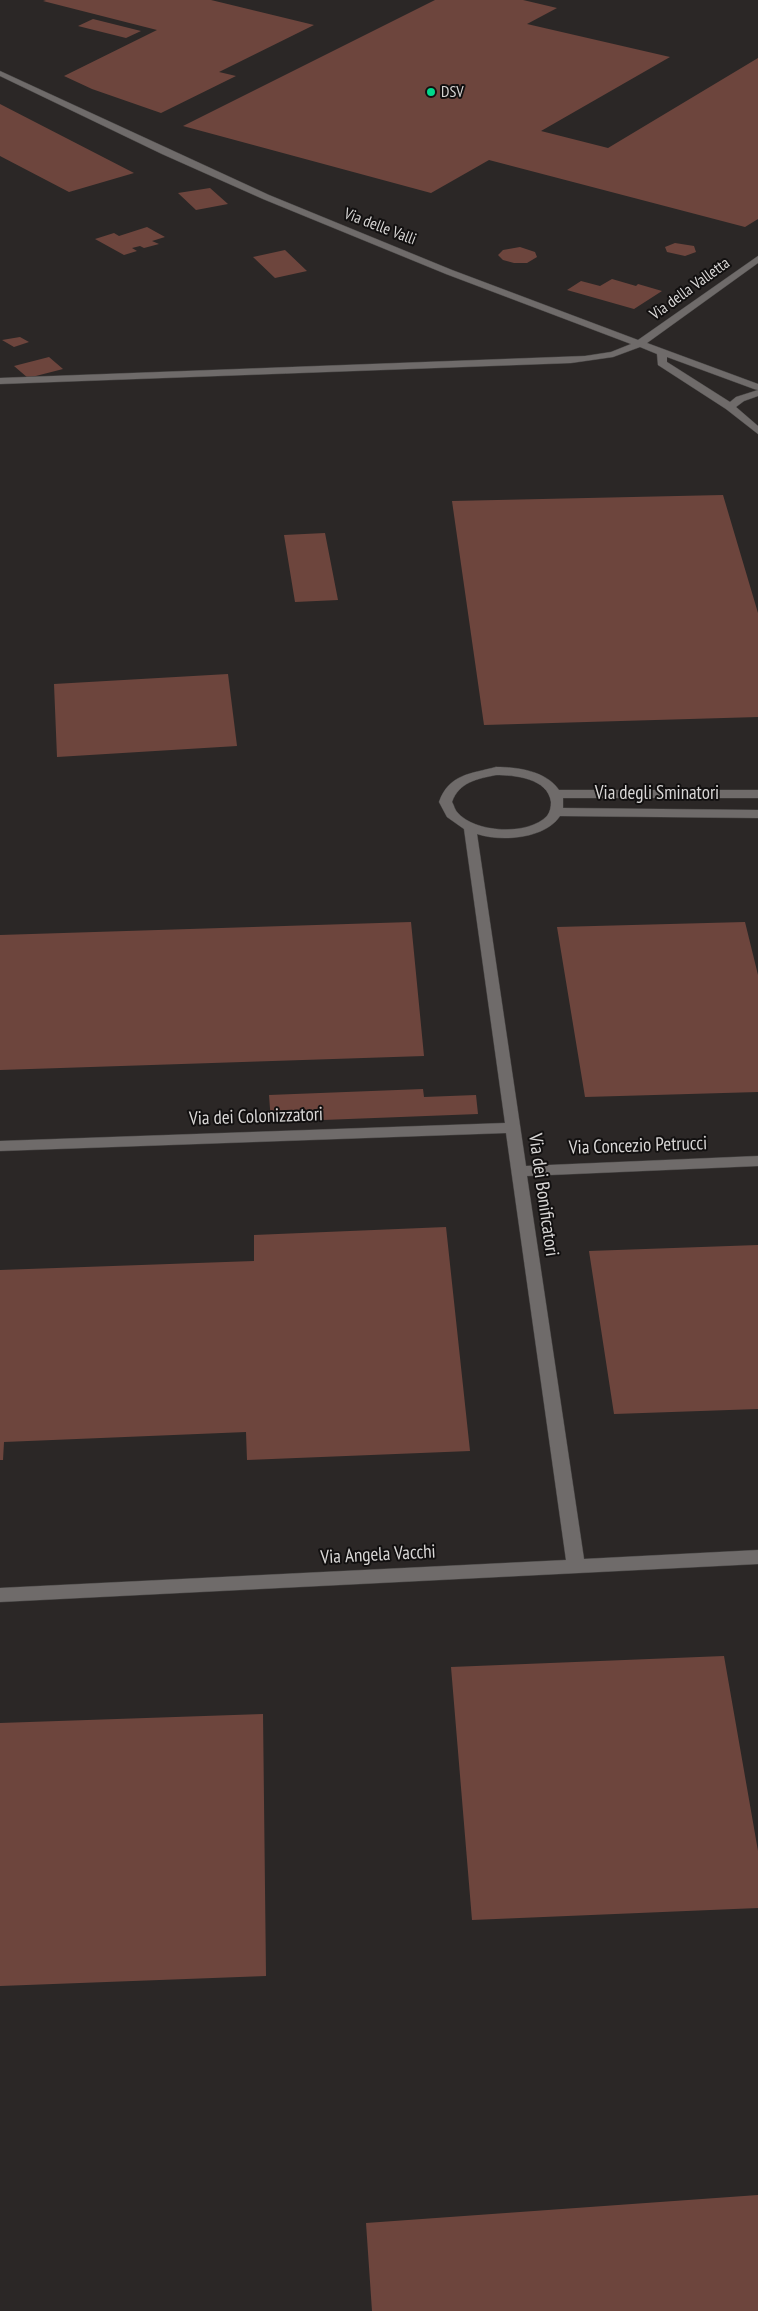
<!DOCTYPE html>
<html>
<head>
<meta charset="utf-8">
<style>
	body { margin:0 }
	canvas { display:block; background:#2b2726 }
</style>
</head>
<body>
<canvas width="758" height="2311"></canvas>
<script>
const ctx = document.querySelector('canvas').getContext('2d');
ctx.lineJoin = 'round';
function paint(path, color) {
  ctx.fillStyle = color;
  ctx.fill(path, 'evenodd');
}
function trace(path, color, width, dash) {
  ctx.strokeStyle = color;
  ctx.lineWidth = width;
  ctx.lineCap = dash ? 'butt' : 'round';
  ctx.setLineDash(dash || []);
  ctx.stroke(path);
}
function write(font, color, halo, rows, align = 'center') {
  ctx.font = font + ' "PT Sans Narrow",sans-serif';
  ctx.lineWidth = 4;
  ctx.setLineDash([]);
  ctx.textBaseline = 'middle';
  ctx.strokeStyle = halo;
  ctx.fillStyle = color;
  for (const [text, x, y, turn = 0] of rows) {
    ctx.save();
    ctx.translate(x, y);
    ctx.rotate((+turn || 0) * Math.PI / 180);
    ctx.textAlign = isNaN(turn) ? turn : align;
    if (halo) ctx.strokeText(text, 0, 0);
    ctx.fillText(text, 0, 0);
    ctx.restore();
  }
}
const building = new Path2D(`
	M 46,0 L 211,0 L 314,25 L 219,72 L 236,76 L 161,113 L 92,89 L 64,76 L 157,30 L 43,1 Z
	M 435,0 L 523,0 L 557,8 L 527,24 L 670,57 L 541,131 L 608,148 L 758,58 L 758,219 L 745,227 L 489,160 L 431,193 L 183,126 Z
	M 93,19 L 141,31 L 126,38 L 78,26 Z
	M 0,104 L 134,173 L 69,192 L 0,156 Z
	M 210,188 L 228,204 L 196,210 L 178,193 Z
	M 147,227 L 165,237 L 152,241 L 159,244 L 144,248 L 140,246 L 132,248 L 137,251 L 124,255 L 95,239 L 114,233 L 119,236 Z
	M 675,243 L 694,246 L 696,252 L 685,256 L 667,252 L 665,247 Z
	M 520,247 L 535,252 L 537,257 L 527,263 L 514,263 L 503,260 L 498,255 L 503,250 Z
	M 285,250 L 307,271 L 275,278 L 253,257 Z
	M 612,279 L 636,286 L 638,284 L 662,291 L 634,309 L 567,290 L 581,281 L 600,286 Z
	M 20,337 L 29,342 L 14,347 L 2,340 Z
	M 49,357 L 63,369 L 28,378 L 14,366 Z
	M 723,495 L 758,613 L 758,717 L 484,725 L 452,501 Z
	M 325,533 L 338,600 L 295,602 L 284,535 Z
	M 228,674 L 237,746 L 57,757 L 54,684 Z
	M 411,922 L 424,1056 L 0,1070 L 0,935 Z
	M 745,922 L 758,975 L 758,1092 L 585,1097 L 557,927 Z
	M 423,1089 L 424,1097 L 476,1095 L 478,1114 L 271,1122 L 269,1095 Z
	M 446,1227 L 470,1451 L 247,1460 L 246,1432 L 4,1442 L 3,1460 L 0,1460 L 0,1270 L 254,1261 L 254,1235 Z
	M 758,1245 L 758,1409 L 614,1414 L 589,1251 Z
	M 724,1656 L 758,1851 L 758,1908 L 472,1920 L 451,1667 Z
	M 263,1714 L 266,1976 L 0,1986 L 0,1723 Z
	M 758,2195 L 758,2311 L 372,2311 L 366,2223 Z`);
const minor = new Path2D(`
	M 0,71 L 269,195 L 452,270 L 638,340 L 758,256 L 758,263 L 647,343 L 758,384 L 758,396 L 744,401 L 736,407 L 758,426 L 758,434 L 726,409 L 658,365 L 657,354 L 640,347 L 613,357 L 571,363 L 0,384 L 0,378 L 585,356 L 611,352 L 631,344 L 446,274 L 263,199 L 162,154 L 0,76 ZM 667,357 L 754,389 L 758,390 L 736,397 L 730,402 L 667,362 Z
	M 496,767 C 518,767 546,771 559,790 L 758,790 L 758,798 L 563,798 L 563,808 L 758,810 L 758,818 L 560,816 C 545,839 501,842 477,834 L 526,1166 L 758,1156 L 758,1166 L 527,1176 L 584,1559 L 758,1550 L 758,1564 L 0,1602 L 0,1588 L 566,1560 L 506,1133 L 0,1151 L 0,1141 L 505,1123 L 464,829 L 447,817 L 439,802 C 449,774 470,774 496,767 ZM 496,775 C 514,775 548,778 551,802 C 551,807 550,812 547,816 C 528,836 474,833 457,812 C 455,810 454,805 452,802 C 459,782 477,779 496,775 Z`);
const markers = [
	[431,92,5,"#00d98c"]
];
const farPoinames = [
	["DSV",441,92]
];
const farStreetnames = [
	["Via delle Valli",380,227,21],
	["Via della Valletta",690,289,-36]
];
const streetNames = [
	["Via degli Sminatori",657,794],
	["Via dei Colonizzatori",256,1117,-2],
	["Via Concezio Petrucci",638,1146,-2],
	["Via dei Bonificatori",543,1195,82],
	["Via Angela Vacchi",378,1555,-3]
];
paint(building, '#6d453d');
trace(minor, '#464443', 1);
paint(minor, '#6f6b6a');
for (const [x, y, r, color] of markers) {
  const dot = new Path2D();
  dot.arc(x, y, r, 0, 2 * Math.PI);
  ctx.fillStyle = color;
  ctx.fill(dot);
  trace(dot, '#121010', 2);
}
write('16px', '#d9d7d6', '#121010', farPoinames, 'left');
write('16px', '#d9d7d6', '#121010', farStreetnames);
write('19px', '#d9d7d6', '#121010', streetNames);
</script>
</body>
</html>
